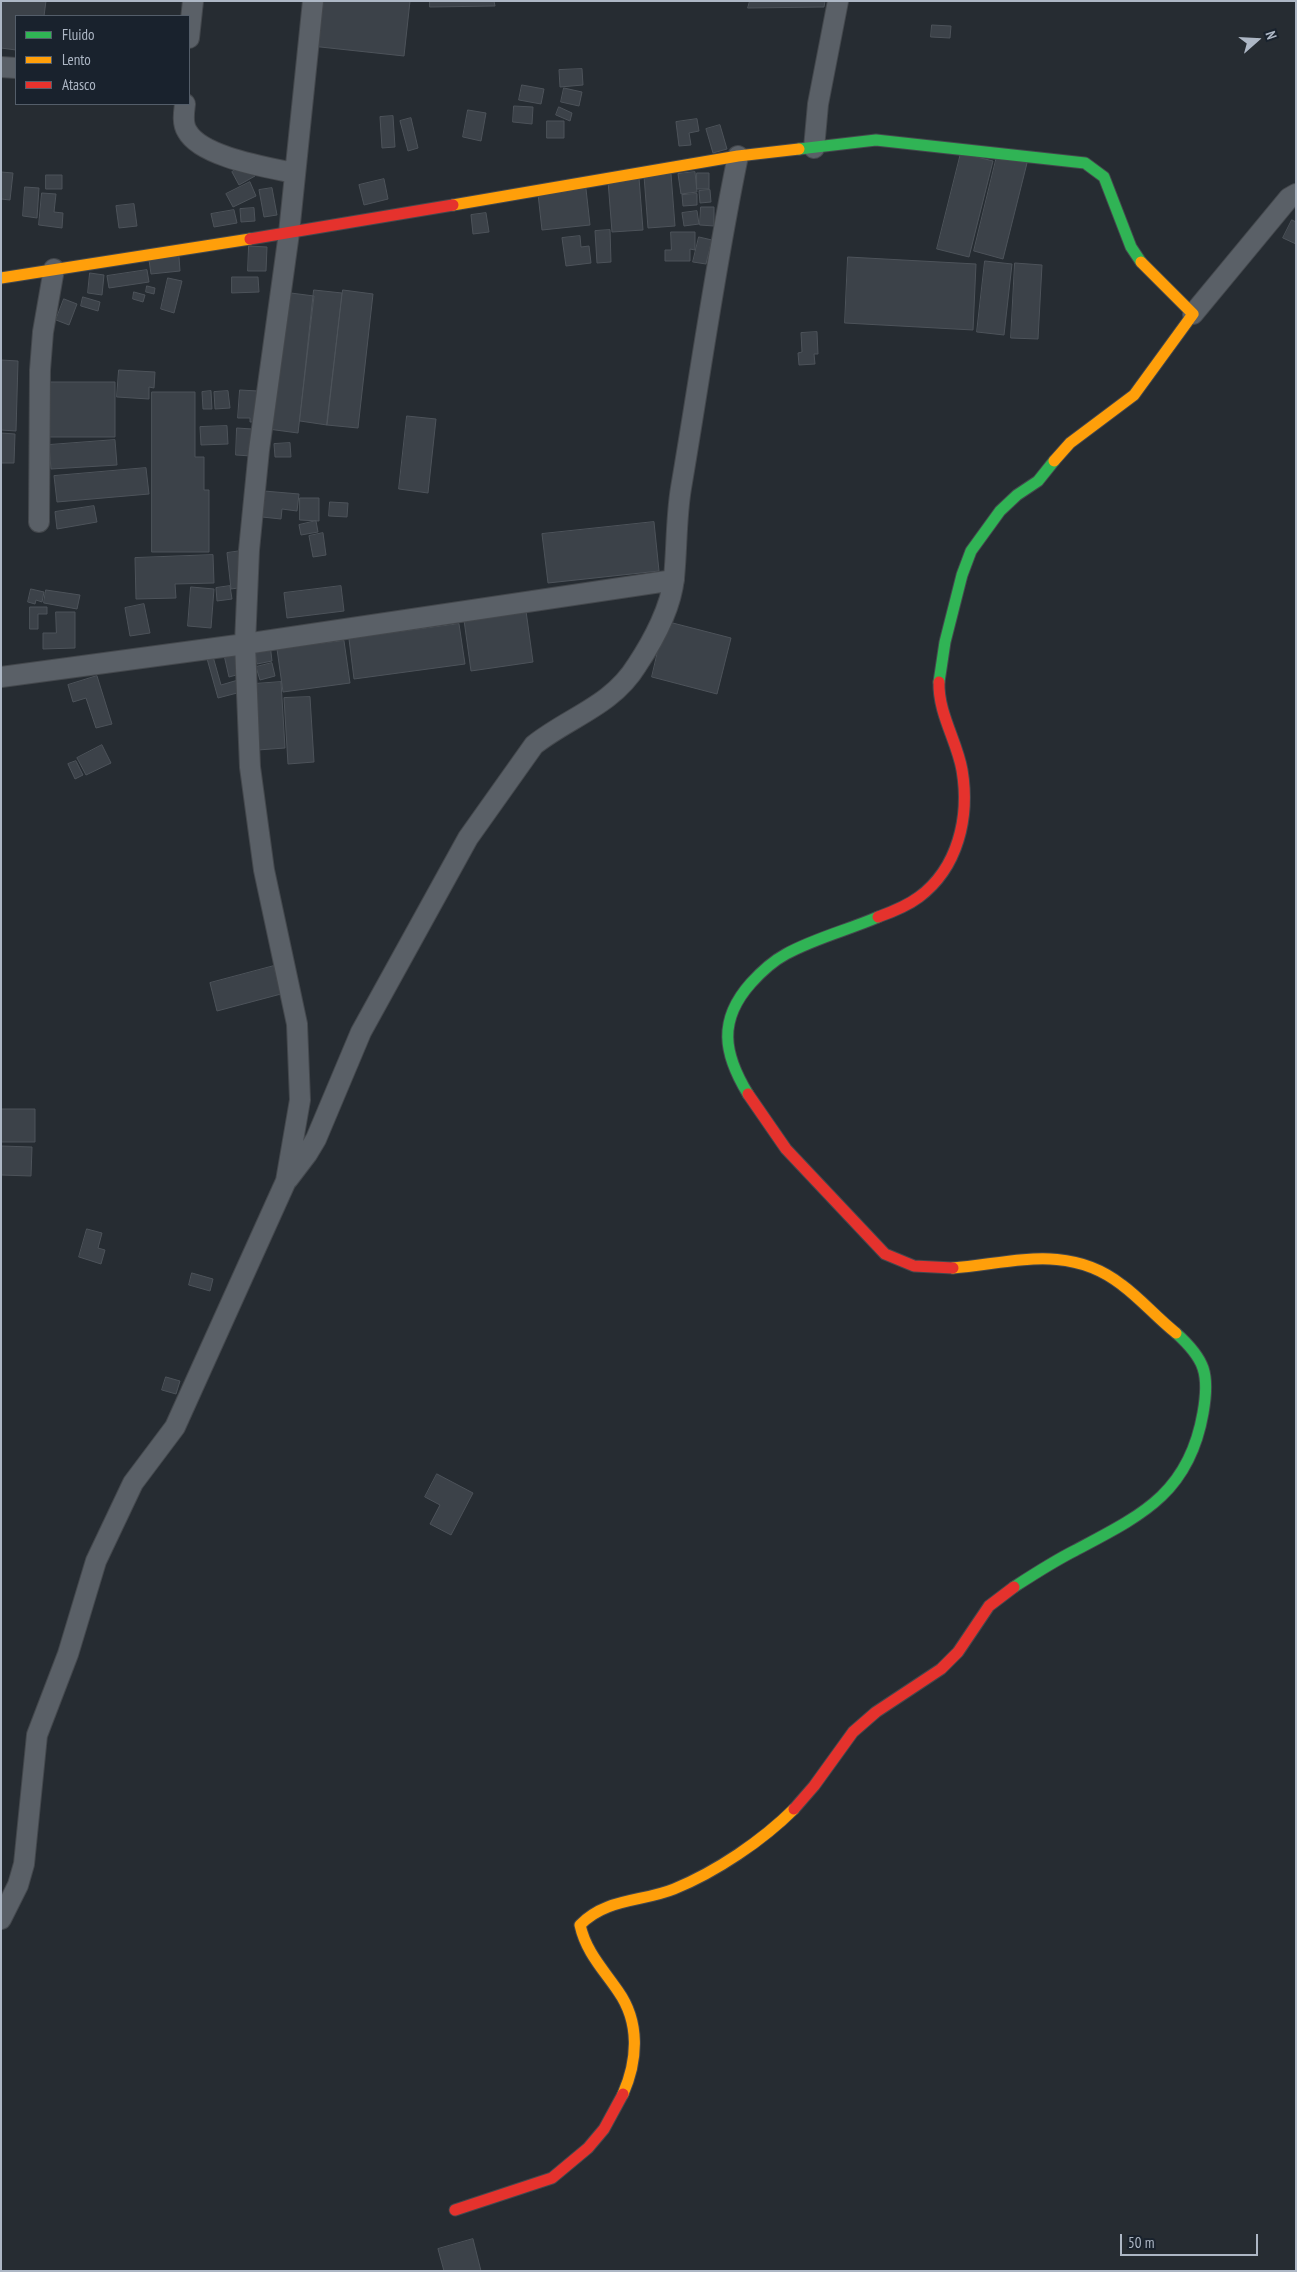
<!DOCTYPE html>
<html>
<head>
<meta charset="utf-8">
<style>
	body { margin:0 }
	#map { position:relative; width:1297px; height:2272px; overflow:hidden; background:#262c32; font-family:"PT Sans Narrow",sans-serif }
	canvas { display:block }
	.frame { position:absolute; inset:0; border:2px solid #adb7c5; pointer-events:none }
	.legend { position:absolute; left:15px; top:15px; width:175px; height:90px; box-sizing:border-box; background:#19222d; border:1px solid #545e6a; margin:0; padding:6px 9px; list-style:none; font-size:15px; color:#adb7c5 }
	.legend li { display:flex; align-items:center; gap:10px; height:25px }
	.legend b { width:25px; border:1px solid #545e6a }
	.north { position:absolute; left:1232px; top:15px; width:50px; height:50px; -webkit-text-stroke:4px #19222d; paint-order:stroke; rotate:71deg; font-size:14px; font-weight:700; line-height:20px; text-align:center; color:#adb7c5 }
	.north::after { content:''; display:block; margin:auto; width:18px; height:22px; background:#adb7c5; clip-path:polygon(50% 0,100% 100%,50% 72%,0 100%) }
	.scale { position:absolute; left:1120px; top:2234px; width:138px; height:22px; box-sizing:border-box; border:2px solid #adb7c5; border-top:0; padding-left:6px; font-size:15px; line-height:18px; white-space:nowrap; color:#adb7c5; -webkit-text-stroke:4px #19222d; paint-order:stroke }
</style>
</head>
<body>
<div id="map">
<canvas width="1297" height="2272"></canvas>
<div class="frame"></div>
<ul class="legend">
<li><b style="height:6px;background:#30b455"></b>Fluido</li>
<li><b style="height:6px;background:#ff9f0a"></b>Lento</li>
<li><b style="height:6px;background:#e5322d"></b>Atasco</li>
</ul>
<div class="north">N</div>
<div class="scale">50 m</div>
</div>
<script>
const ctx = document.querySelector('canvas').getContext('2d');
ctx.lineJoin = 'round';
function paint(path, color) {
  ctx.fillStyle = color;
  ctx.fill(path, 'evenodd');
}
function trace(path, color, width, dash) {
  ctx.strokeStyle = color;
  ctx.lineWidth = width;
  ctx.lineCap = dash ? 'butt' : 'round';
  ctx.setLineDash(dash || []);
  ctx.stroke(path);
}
const building = new Path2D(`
	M 1,1 L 46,1 L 44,16 L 16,16 L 16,50 L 1,48 Z
	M 316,1 L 410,1 L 404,56 L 311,46 Z
	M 430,1 L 494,1 L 495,6 L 430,7 Z
	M 750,1 L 825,1 L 824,7 L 748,8 Z
	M 932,25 L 951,26 L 950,38 L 931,37 Z
	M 582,69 L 583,85 L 560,87 L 559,70 Z
	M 522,85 L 544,89 L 541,104 L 519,100 Z
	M 564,88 L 582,92 L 579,106 L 561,102 Z
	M 514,106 L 533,107 L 532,124 L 513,122 Z
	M 559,107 L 572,113 L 570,121 L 556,115 Z
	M 468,110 L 486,113 L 481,141 L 463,137 Z
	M 393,116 L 395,147 L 382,148 L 380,117 Z
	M 411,118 L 418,148 L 408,151 L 400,121 Z
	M 697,119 L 699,131 L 689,133 L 691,145 L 679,146 L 676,122 Z
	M 547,121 L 564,121 L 564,138 L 547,138 Z
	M 720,125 L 727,149 L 713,153 L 706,129 Z
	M 961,153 L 993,161 L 969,257 L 937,249 Z
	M 997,156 L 1027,163 L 1003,259 L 974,251 Z
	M 247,163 L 255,176 L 239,185 L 232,172 Z
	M 1,172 L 13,173 L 10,200 L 1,199 Z
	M 695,172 L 697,192 L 681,194 L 678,174 Z
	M 697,173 L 709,173 L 709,189 L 697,189 Z
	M 671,174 L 675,226 L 648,228 L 644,176 Z
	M 46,175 L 62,175 L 62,189 L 46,189 Z
	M 639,178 L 643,230 L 612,232 L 608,181 Z
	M 384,179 L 388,199 L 364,205 L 359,185 Z
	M 250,182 L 256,196 L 233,207 L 226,194 Z
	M 25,187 L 39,188 L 37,218 L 23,216 Z
	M 272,188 L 277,215 L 264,217 L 259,190 Z
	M 586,189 L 590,225 L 542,230 L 538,194 Z
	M 710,190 L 711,202 L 700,203 L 699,191 Z
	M 42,193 L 56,194 L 54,212 L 63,213 L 62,228 L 39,225 Z
	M 697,194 L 697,205 L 683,206 L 682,195 Z
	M 134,204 L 137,226 L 119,228 L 116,206 Z
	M 701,207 L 714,207 L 714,226 L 700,225 Z
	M 254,208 L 255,221 L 241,222 L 240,209 Z
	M 234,210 L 237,223 L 214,227 L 211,214 Z
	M 697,211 L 699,224 L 684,226 L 682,213 Z
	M 486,213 L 489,232 L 473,234 L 471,215 Z
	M 1292,220 L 1296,222 L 1296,244 L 1283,238 Z
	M 610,230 L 611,262 L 597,263 L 595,231 Z
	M 671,232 L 695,232 L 695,250 L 690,249 L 690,261 L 665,261 L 665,250 L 671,250 Z
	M 580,236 L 581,247 L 589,246 L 591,263 L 566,266 L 562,238 Z
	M 699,237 L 712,240 L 706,264 L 693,262 Z
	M 249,246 L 267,247 L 266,271 L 248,271 Z
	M 179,257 L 180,271 L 151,274 L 149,260 Z
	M 848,257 L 976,264 L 973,330 L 845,323 Z
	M 985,261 L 1012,264 L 1004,335 L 977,332 Z
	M 1015,263 L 1042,265 L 1038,339 L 1011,338 Z
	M 147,270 L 149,282 L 109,288 L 107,276 Z
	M 90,273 L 104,275 L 102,295 L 88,293 Z
	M 232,277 L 258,277 L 259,292 L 232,293 Z
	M 168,278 L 182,281 L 174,313 L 161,309 Z
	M 147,286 L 155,288 L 154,294 L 146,292 Z
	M 314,290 L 342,293 L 327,425 L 300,421 Z
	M 343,290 L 373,294 L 358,428 L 327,425 Z
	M 134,292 L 145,295 L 143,302 L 133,299 Z
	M 283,292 L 314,296 L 298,433 L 268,429 Z
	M 83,297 L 100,302 L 98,311 L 81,306 Z
	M 64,299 L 77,304 L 69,325 L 56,320 Z
	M 817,332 L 818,354 L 814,354 L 815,364 L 799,365 L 798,353 L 802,352 L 801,333 Z
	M 1,360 L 18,361 L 16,431 L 1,430 Z
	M 119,370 L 155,372 L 154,388 L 149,387 L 149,399 L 117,397 Z
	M 49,382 L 115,382 L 115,437 L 49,437 Z
	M 240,390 L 258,391 L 257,422 L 250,422 L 250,418 L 238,418 Z
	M 211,391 L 212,409 L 203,409 L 202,392 Z
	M 228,391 L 230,408 L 215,409 L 214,392 Z
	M 152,392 L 195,392 L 195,457 L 204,457 L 204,490 L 209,490 L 209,552 L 152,552 Z
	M 407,416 L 436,419 L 428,493 L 399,489 Z
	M 227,426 L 228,444 L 201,445 L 200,427 Z
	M 237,428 L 252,429 L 251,456 L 236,455 Z
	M 1,433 L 15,434 L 14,463 L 1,463 Z
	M 115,440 L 117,465 L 51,469 L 49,445 Z
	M 290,443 L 291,457 L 275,457 L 274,444 Z
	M 146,468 L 149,494 L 57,502 L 54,476 Z
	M 264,491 L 299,494 L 297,511 L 282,509 L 281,519 L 262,517 Z
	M 300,498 L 319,498 L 319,521 L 300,520 Z
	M 330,502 L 348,503 L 347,517 L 329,516 Z
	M 94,506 L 97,522 L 57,529 L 55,512 Z
	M 316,521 L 318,532 L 301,535 L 299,525 Z
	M 654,522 L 659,571 L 548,583 L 542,534 Z
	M 323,533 L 326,555 L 313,557 L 309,536 Z
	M 241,551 L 245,587 L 231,589 L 227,553 Z
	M 213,555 L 214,583 L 175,584 L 176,598 L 136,599 L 135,558 Z
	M 230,586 L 232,599 L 217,601 L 216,588 Z
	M 341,586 L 344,611 L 287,618 L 284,593 Z
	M 191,587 L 214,589 L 211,628 L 188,626 Z
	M 31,589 L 44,592 L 42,602 L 36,600 L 35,604 L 28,602 Z
	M 46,590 L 80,595 L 77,609 L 44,603 Z
	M 144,604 L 150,633 L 130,636 L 125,608 Z
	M 30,607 L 47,607 L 47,614 L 38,614 L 38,629 L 30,629 Z
	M 526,611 L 533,662 L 471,671 L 464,620 Z
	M 56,612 L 75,612 L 75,648 L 43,649 L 43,633 L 56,633 Z
	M 665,621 L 731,638 L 717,694 L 652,677 Z
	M 459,624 L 465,664 L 354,679 L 349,639 Z
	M 344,641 L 350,683 L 283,692 L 277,649 Z
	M 270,644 L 272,661 L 257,664 L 254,647 Z
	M 212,653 L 221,685 L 238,680 L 241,692 L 218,698 L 206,655 Z
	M 236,653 L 240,674 L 229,677 L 224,655 Z
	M 272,663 L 275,676 L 260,680 L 256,667 Z
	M 97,676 L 112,724 L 96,728 L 86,698 L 73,702 L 68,685 Z
	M 281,682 L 285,748 L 258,750 L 254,684 Z
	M 310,697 L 314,762 L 288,764 L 284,698 Z
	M 102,745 L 111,763 L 86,775 L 77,758 Z
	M 76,761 L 83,775 L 75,779 L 68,764 Z
	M 274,966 L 281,994 L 217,1011 L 210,983 Z
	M 1,1109 L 35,1109 L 35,1142 L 1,1142 Z
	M 1,1146 L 32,1147 L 31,1176 L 1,1175 Z
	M 87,1229 L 102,1233 L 98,1248 L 105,1250 L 101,1264 L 79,1257 Z
	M 192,1273 L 213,1279 L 210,1291 L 189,1285 Z
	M 166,1377 L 180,1381 L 176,1394 L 162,1390 Z
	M 437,1474 L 473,1493 L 451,1535 L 430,1524 L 440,1505 L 425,1497 Z
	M 473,2239 L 481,2271 L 444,2271 L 438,2249 Z`);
const street = new Path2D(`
	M 189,38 L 193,1
	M 1,67 L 16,68
	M 185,104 C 184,112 182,123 187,131 C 201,157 266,167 294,173
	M 814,148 L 818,104 L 838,1
	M 1193,314 L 1289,198 L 1296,194
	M 39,522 L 40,370 L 43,332 L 54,269
	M 1,677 L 245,644 L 674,580
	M 288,1179 L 307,1154 L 316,1139 L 361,1032 L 468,838 L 534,745 C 569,717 612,706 637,665 C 653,641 671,607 674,578 C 677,548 676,518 681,488 C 700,377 715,266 738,156
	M 1,1919 L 18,1885 L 24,1864 L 37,1735 L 68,1654 L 96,1561 L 133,1483 L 175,1427 L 286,1181 L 300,1100 L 297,1024 L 264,870 L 250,767 L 245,644 L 249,550 L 259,450 L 289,233 L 313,1`);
const fast = new Path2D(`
	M 799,149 L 876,140 L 1085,163 L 1104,177 L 1131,247 L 1141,262
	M 939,682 L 945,642 L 962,575 L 971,551 L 1000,511 L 1017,495 L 1038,481 L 1054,461
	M 748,1094 C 723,1053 718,1020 751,983 C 761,972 773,961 786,954 C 815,938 848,930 878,917
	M 1014,1587 C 1034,1574 1054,1561 1076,1550 C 1142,1515 1189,1493 1203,1413 C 1210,1374 1205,1359 1176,1333`);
const slow = new Path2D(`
	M 453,205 L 738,156 L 799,149
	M 1,278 L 250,239
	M 1054,461 L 1070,443 L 1134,395 L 1193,314 L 1141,262
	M 953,1268 C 1013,1263 1069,1243 1122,1285 C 1141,1299 1157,1318 1176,1333
	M 623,2094 C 638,2060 640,2022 618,1991 C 603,1969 586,1952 580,1925 C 606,1898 642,1902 674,1889 C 716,1872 763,1840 794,1809`);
const jam = new Path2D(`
	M 250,239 L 453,205
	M 878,917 C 892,912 907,906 919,897 C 958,868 970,817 962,770 C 957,741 938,713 939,682
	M 748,1094 L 786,1149 L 885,1254 L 914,1266 L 953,1268
	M 794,1809 L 814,1786 L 853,1732 L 876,1712 L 941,1669 L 958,1652 L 989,1606 L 1014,1587
	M 455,2210 L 552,2178 L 588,2148 L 604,2129 L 623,2094`);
paint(building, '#3c4249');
trace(building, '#4d535a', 1);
trace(street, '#44484d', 22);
trace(fast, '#44484d', 13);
trace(slow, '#44484d', 13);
trace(jam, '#44484d', 13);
trace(street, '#5a6067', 20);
trace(fast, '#30b455', 11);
trace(slow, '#ff9f0a', 11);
trace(jam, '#e5322d', 11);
</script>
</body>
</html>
